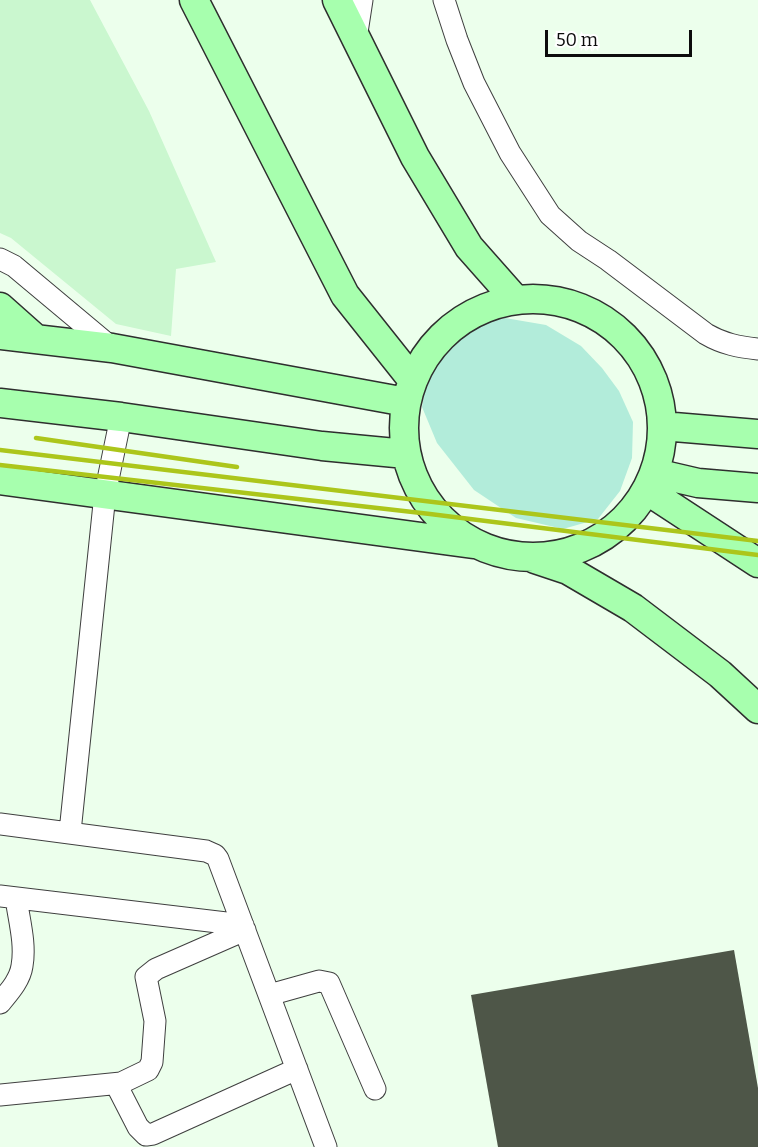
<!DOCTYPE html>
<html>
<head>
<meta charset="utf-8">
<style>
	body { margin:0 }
	#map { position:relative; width:758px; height:1147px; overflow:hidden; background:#ecffec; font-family:Bitter,serif }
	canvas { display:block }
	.scale { position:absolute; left:545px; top:30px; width:147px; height:27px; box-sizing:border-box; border:3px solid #0c0c0c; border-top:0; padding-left:8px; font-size:18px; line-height:21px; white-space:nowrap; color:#0c0c0c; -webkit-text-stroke:4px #fff; paint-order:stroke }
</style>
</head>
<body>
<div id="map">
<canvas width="758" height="1147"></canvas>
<div class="scale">50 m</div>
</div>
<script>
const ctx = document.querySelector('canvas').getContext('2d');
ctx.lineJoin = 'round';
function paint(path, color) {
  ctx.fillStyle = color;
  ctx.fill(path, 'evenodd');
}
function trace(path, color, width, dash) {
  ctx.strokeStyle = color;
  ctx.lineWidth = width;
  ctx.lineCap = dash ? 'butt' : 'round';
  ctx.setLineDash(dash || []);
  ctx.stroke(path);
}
const farmland = new Path2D(`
	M 0,0 L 90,0 L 149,111 L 216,262 L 176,269 L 171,336 L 116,324 L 11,238 L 0,233 Z`);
const green = new Path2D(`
	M 505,318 L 546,325 L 581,346 L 602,368 L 619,391 L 633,422 L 632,458 L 620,491 L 598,519 L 563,529 L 516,518 L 474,490 L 437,443 L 422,407 L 428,371 L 450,344 L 473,325 Z`);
const building = new Path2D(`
	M 734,950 L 758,1088 L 758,1147 L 498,1147 L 471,995 Z`);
const street = new Path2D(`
	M 444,0 L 457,40 L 474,83 L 510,153 L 550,215 L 579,241 L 608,260 L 706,334 C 723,344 739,347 758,349
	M 356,39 L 362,0
	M 0,259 L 14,266 L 112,348
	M 0,824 L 206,851 L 215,855 L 218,859 L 326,1147
	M 70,832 L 105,494 L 121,417
	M 0,896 L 243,925
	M 245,930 L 156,969 L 146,977 L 155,1021 L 152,1062 L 148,1070 L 121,1083 L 118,1088 L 138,1127 L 146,1135 L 153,1134 L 297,1069
	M 269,995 L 319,981 L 329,983 L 375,1089
	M 0,1003 C 9,992 20,980 22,966 C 26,944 19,920 16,898
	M 0,1095 L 121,1083`);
const secondary = new Path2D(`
	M 194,0 L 345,295 L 411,378
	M 337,0 L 415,157 L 469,247 L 515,299
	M404 428a129 129 0 1 1 258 0a129 129 0 1 1-258 0Z
	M 0,307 L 36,339
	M 0,335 L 112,348 L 406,402
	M 0,403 L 121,417 L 322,446 L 406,454
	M 662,426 L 758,434
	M 655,473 L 698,483 L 758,488
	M 0,480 L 473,544
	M 648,491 L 758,563
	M 535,559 L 568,570 L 633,608 L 720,674 L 758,709`);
const rail = new Path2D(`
	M 36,438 L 237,467
	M 0,450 L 758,541
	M 0,465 L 430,514 L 758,555`);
paint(farmland, '#caf7cf');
paint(green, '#b2ecda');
paint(building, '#4e5648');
trace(street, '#3f3f3f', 23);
trace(secondary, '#2e2e2e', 31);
trace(street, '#fff', 21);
trace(secondary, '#a7ffae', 28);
trace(rail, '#acc61b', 4.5);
</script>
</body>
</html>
